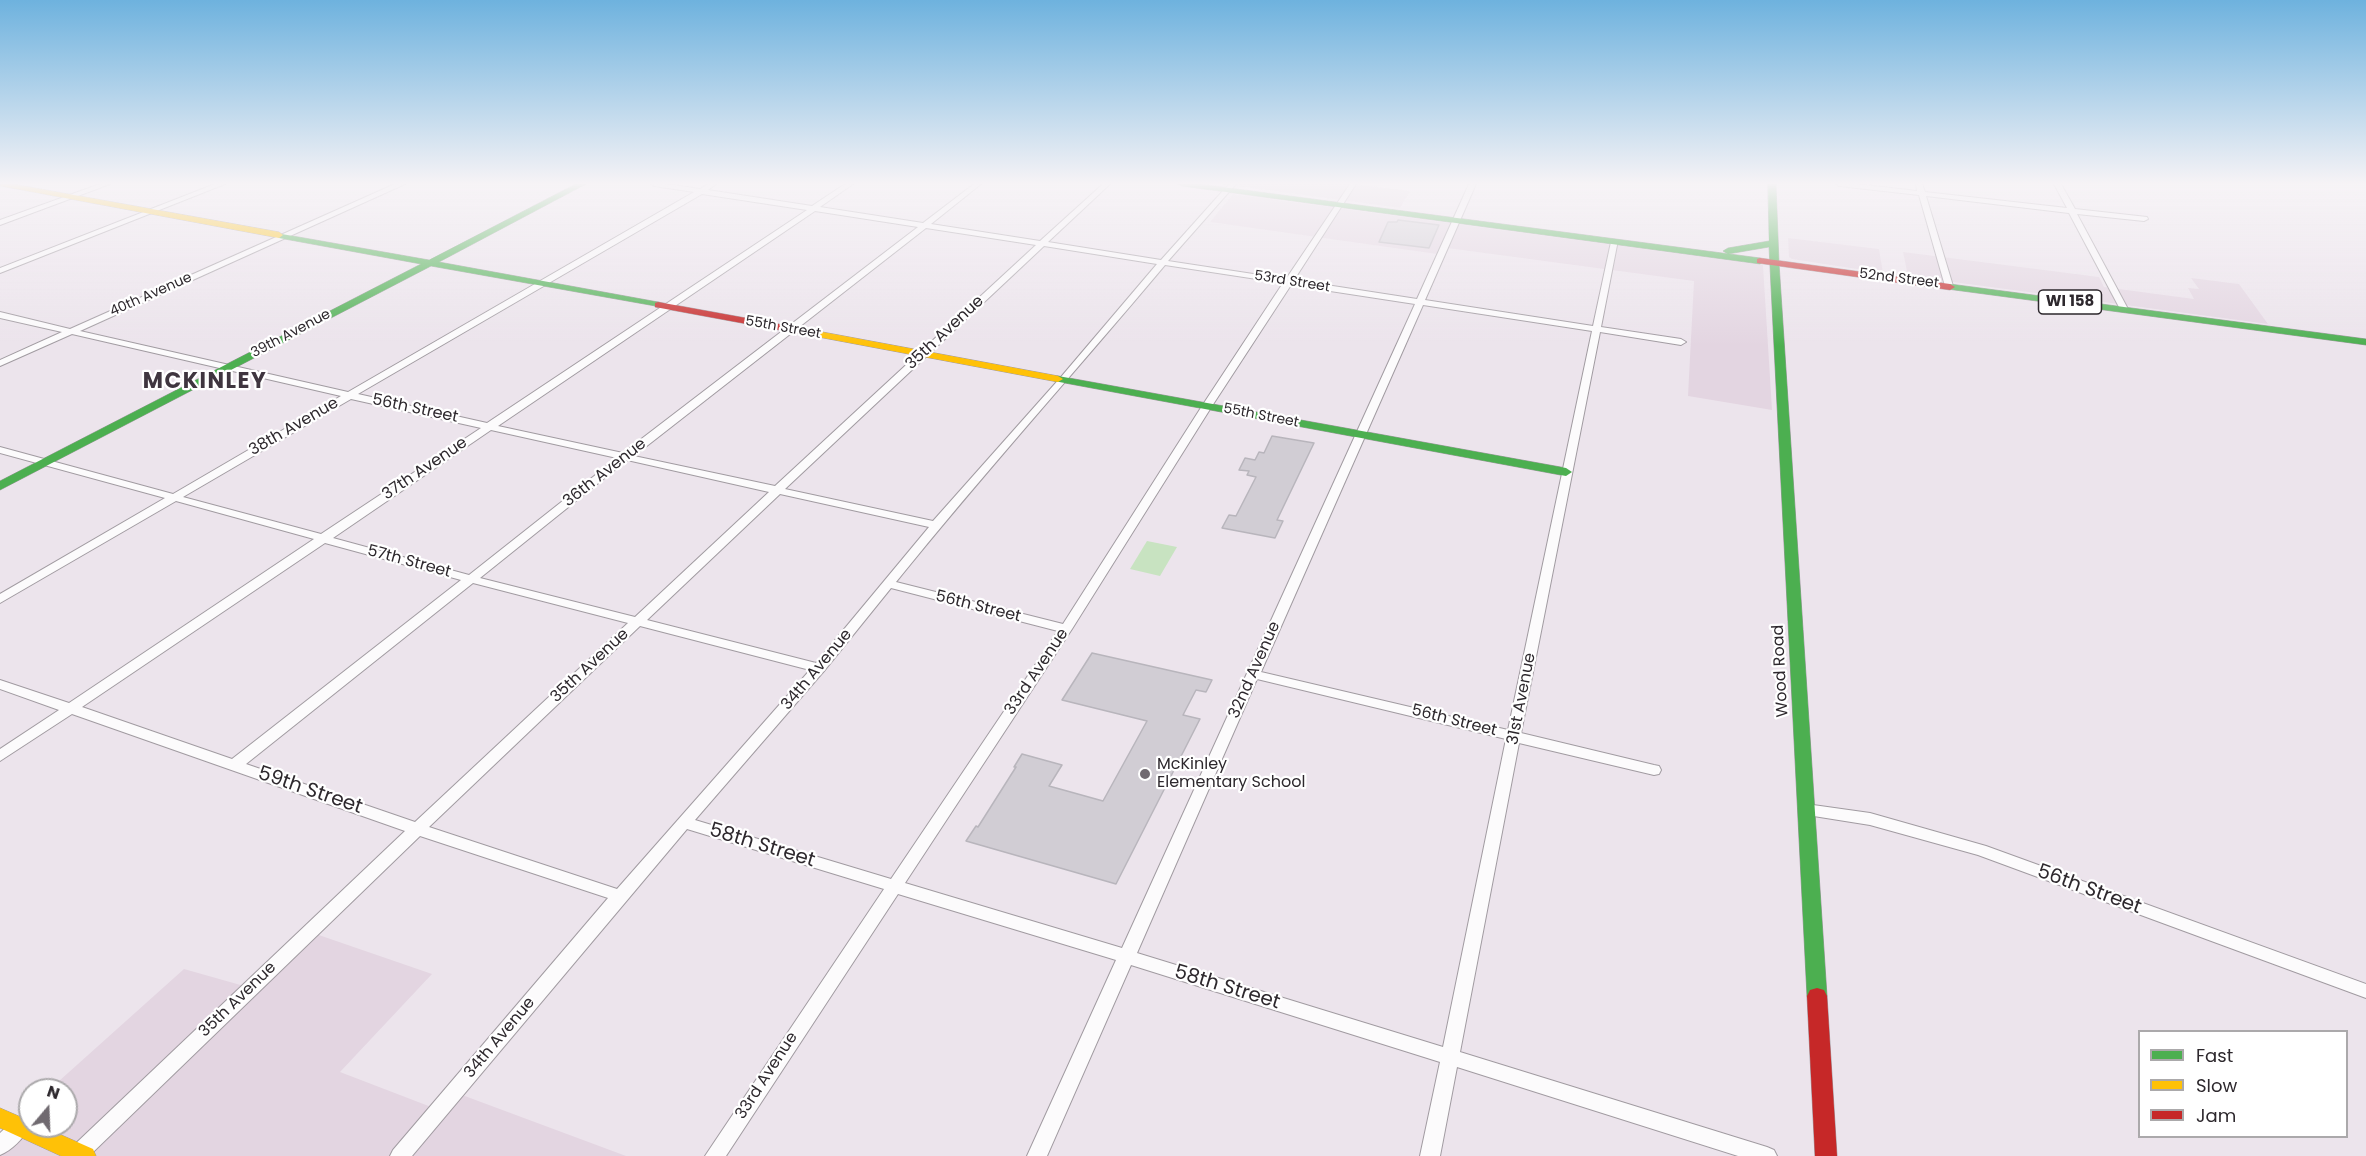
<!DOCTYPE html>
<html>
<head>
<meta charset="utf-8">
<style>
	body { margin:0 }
	#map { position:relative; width:2366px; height:1156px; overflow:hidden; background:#ece4ec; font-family:Poppins,sans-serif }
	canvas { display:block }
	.legend { position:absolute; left:2138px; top:1030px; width:210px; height:108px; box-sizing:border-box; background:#fff; border:2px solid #aba9ab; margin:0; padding:8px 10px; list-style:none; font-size:18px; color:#2d282d }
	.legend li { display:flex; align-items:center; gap:12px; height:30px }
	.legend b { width:30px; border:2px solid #aba9ab }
	.north { position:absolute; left:18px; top:1078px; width:60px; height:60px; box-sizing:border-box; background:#fff; border:2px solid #aba9ab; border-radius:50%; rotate:19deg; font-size:16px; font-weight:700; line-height:24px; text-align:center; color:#2d282d }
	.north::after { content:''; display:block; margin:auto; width:21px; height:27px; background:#706a70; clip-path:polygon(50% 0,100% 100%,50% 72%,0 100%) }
</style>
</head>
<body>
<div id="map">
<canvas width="2366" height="1156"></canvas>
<ul class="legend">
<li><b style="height:8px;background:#4caf50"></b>Fast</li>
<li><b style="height:8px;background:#ffc107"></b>Slow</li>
<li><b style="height:8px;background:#c62828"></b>Jam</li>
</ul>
<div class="north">N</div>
</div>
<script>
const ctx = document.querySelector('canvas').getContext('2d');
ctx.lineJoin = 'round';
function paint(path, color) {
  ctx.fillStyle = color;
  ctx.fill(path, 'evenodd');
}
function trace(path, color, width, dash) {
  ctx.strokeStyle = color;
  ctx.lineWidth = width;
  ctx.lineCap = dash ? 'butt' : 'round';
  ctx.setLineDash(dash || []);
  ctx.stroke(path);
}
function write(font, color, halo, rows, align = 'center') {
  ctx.font = font + ' Poppins,sans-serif';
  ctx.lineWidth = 4.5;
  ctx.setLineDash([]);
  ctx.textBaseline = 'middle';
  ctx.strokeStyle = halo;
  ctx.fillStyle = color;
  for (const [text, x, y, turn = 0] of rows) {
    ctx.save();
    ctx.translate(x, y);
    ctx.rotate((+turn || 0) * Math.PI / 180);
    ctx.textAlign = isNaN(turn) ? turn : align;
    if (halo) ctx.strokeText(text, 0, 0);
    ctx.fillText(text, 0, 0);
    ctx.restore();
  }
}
const commercial = new Path2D(`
	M 1222,184 L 1353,184 L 1410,191 L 1400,208 Z
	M 1233,194 L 1763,265 L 1772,410 L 1688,396 L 1694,281 L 1447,248 L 1444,255 L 1210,222 Z
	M 1788,238 L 1879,249 L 1883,273 L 1792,259 L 1789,257 Z
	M 1903,252 L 2099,277 L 2104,287 L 2194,299 L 2188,288 L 2199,289 L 2191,278 L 2239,284 L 2268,324 L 1908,276 Z
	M 310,932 L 432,974 L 340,1072 L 439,1110 L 454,1092 L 626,1156 L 0,1156 L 0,1146 L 12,1123 L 30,1107 L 30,1126 L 66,1126 L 66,1090 L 49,1090 L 184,969 L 251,988 Z`);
const green = new Path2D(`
	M 1147,541 L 1177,547 L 1160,576 L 1130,569 Z`);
const building = new Path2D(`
	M 1398,220 L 1439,225 L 1429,248 L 1379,242 L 1388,222 L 1397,222 Z
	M 1272,436 L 1314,443 L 1277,520 L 1283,521 L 1275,538 L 1222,528 L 1229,515 L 1236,516 L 1256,477 L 1247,475 L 1249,471 L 1239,470 L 1245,458 L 1255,460 L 1259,452 L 1264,453 Z
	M 1092,653 L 1212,680 L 1206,692 L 1196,690 L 1183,715 L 1200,719 L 1116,884 L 966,841 L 976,826 L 978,827 L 1016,767 L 1014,767 L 1022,754 L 1062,765 L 1049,786 L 1103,801 L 1147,721 L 1062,700 Z`);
const street = new Path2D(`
	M 100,184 L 110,184 L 0,225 L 0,220 Z
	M 215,184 L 225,184 L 0,273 L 0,268 Z
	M 395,184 L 405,184 L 80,331 L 348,392 L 694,192 L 654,186 L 651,184 L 667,184 L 700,189 L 708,184 L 716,184 L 708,190 L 812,206 L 845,184 L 853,184 L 820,207 L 923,223 L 974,184 L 981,184 L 931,224 L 1040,241 L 1103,184 L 1110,184 L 1048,242 L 1161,260 L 1229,184 L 1236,184 L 1168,261 L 1286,279 L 1350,184 L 1356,184 L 1294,280 L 1417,299 L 1469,184 L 1476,184 L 1425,300 L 1593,326 L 1611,242 L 1618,240 L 1601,327 L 1681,339 L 1686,342 L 1681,345 L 1600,332 L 1521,733 L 1654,765 L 1659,766 L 1661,770 L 1659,774 L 1654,775 L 1519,743 L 1460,1052 L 1767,1147 L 1774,1150 L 1777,1156 L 1738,1156 L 1457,1067 L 1440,1156 L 1420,1156 L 1440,1062 L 1131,965 L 1047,1156 L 1027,1156 L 1116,960 L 898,894 L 726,1156 L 705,1156 L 884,889 L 687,829 L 412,1156 L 390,1156 L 393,1150 L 608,898 L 420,836 L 89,1156 L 71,1156 L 69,1153 L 72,1147 L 405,831 L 72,714 L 0,761 L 0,749 L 59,710 L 0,689 L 0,680 L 69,703 L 314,539 L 176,501 L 0,603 L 0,594 L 165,498 L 0,453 L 0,447 L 173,494 L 341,396 L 72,334 L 0,366 L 0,360 L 62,332 L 0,318 L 0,312 L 70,329 ZM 702,194 L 807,210 L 487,423 L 358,394 ZM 815,211 L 918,227 L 623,453 L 498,426 ZM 926,228 L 1036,245 L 775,486 L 634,456 ZM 1044,246 L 1157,264 L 1061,377 L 933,521 L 785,489 ZM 1165,265 L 1283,283 L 1202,406 L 1063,624 L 896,582 C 983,474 1076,371 1165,265 ZM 1291,285 L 1415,304 L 1122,948 L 905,883 L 1072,629 L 1212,406 ZM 1423,305 L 1592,331 L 1508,730 L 1261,672 ZM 351,399 L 481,428 L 321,534 L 183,497 ZM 491,430 L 617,458 L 469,575 L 333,538 ZM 627,460 L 769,492 L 635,617 L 480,578 ZM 780,494 L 929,527 L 816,663 L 647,620 ZM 325,543 L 461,580 L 232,759 L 82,707 ZM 473,583 L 628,623 L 415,822 L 246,764 ZM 891,588 L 1058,631 L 891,879 L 695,820 L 824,671 ZM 640,626 L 810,670 L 617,889 L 429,827 ZM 1257,679 L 1506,739 L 1443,1047 L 1137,953 Z
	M 1836,184 L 1856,184 L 1917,191 L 1916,184 L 1922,184 L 1925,192 L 2067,208 L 2054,184 L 2061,184 L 2075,209 L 2147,217 L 2148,219 L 2144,221 L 2077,214 L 2128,309 L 2124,312 L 2120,309 L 2069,213 L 1926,196 L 1953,286 L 1949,289 L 1945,286 L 1919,195 L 1839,186 Z
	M 1806,804 L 1870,813 L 1986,846 L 2366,984 L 2366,998 L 1978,855 L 1870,825 L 1801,814 L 1799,810 L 1801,806 Z
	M 20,1118 L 27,1121 L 29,1127 C 24,1138 11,1151 0,1155 L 0,1133 L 13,1121 Z`);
const fast = new Path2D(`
	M 576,184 L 586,184 L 439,262 L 658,302 L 661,303 L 661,307 L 431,266 L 0,490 L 0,481 L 421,264 L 279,238 L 275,235 L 276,233 L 429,260 Z
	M 1178,184 L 1199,184 L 1760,258 L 1765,261 L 1760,264 L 1182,186 Z
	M 1768,184 L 1776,184 L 1779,263 L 1827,996 L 1824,1002 L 1817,1004 L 1810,1002 L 1807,996 L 1769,247 L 1728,254 L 1723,251 L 1728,248 L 1769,241 Z
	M 1950,284 L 2366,339 L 2366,345 L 1947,289 L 1945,287 Z
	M 1058,376 L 1566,468 L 1572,472 L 1566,476 L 1054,381 L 1054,377 Z`);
const slow = new Path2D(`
	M 0,184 L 13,184 L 279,232 L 283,235 L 279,238 L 1,186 Z
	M 801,328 L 1058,376 L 1063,379 L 1058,382 L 797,333 L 796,331 Z
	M 0,1108 L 30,1121 L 30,1126 L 41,1126 L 93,1149 L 96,1156 L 61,1156 L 0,1128 Z`);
const jam = new Path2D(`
	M 1760,258 L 1950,284 L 1955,287 L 1950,290 L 1757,263 L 1757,259 Z
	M 658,302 L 801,328 L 806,331 L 801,334 L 655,307 L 655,303 Z
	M 1817,988 L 1824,990 L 1827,996 L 1837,1156 L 1815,1156 L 1807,996 L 1810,990 Z`);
const markers = [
	[1145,774,6,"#706a70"]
];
const farStreetnames = [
	["52nd Street",1899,279,7],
	["53rd Street",1292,282,9],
	["40th Avenue",151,295,-24],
	["55th Street",783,328,10],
	["39th Avenue",291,334,-28],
	["55th Street",1261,416,11]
];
const shields = [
	[2070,302,63]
];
const shieldNames = [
	["WI 158",2070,302]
];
const streetNames = [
	["35th Avenue",945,333,-43],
	["56th Street",415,409,12],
	["38th Avenue",294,427,-30],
	["37th Avenue",425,469,-34],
	["36th Avenue",605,473,-38],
	["57th Street",409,562,15],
	["56th Street",978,607,14],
	["35th Avenue",590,666,-43],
	["34th Avenue",817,670,-50],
	["32nd Avenue",1255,670,-66],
	["Wood Road",1781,671,-93],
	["33rd Avenue",1037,672,-56],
	["31st Avenue",1522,699,-79],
	["56th Street",1454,721,14],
	["35th Avenue",238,1000,-44],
	["34th Avenue",500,1038,-50],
	["33rd Avenue",767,1076,-57]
];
const poiNames = [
	["McKinley",1157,765],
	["Elementary School",1157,783]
];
const nearStreetnames = [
	["59th Street",310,791,19],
	["58th Street",762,846,17],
	["56th Street",2089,890,20],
	["58th Street",1227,988,17]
];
const districtNames = [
	["MCKINLEY",205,382]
];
paint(commercial, '#e3d5e1');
paint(green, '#c8e3c1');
paint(building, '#d1cdd4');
trace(building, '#b8b5bc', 1.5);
trace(street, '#a19ba1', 2);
trace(fast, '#a19ba1', 1);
trace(slow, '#a19ba1', 1);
trace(jam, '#a19ba1', 1);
paint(street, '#fcfbfc');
paint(fast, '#4caf50');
paint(slow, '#ffc107');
paint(jam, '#c62828');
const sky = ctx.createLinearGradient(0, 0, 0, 346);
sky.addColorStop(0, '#6eb2de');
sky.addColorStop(0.53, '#f6f3f6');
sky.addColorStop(1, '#f6f3f600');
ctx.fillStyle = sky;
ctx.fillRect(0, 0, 2366, 346);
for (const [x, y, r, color] of markers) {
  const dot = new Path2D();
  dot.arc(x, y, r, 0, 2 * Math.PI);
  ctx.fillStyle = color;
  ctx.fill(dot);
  trace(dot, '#fff', 2);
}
write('14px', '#2d282d', '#fff', farStreetnames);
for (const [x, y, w] of shields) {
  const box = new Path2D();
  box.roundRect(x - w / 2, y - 12, w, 24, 4.5);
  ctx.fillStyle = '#fff';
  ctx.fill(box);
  trace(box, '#2d282d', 1.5);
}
write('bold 15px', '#2d282d', null, shieldNames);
write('16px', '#2d282d', '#fff', streetNames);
write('16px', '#2d282d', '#fff', poiNames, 'left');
write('20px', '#2d282d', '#fff', nearStreetnames);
ctx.letterSpacing = '1.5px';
write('bold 22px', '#3f353f', '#fff', districtNames);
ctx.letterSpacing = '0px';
</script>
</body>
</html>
